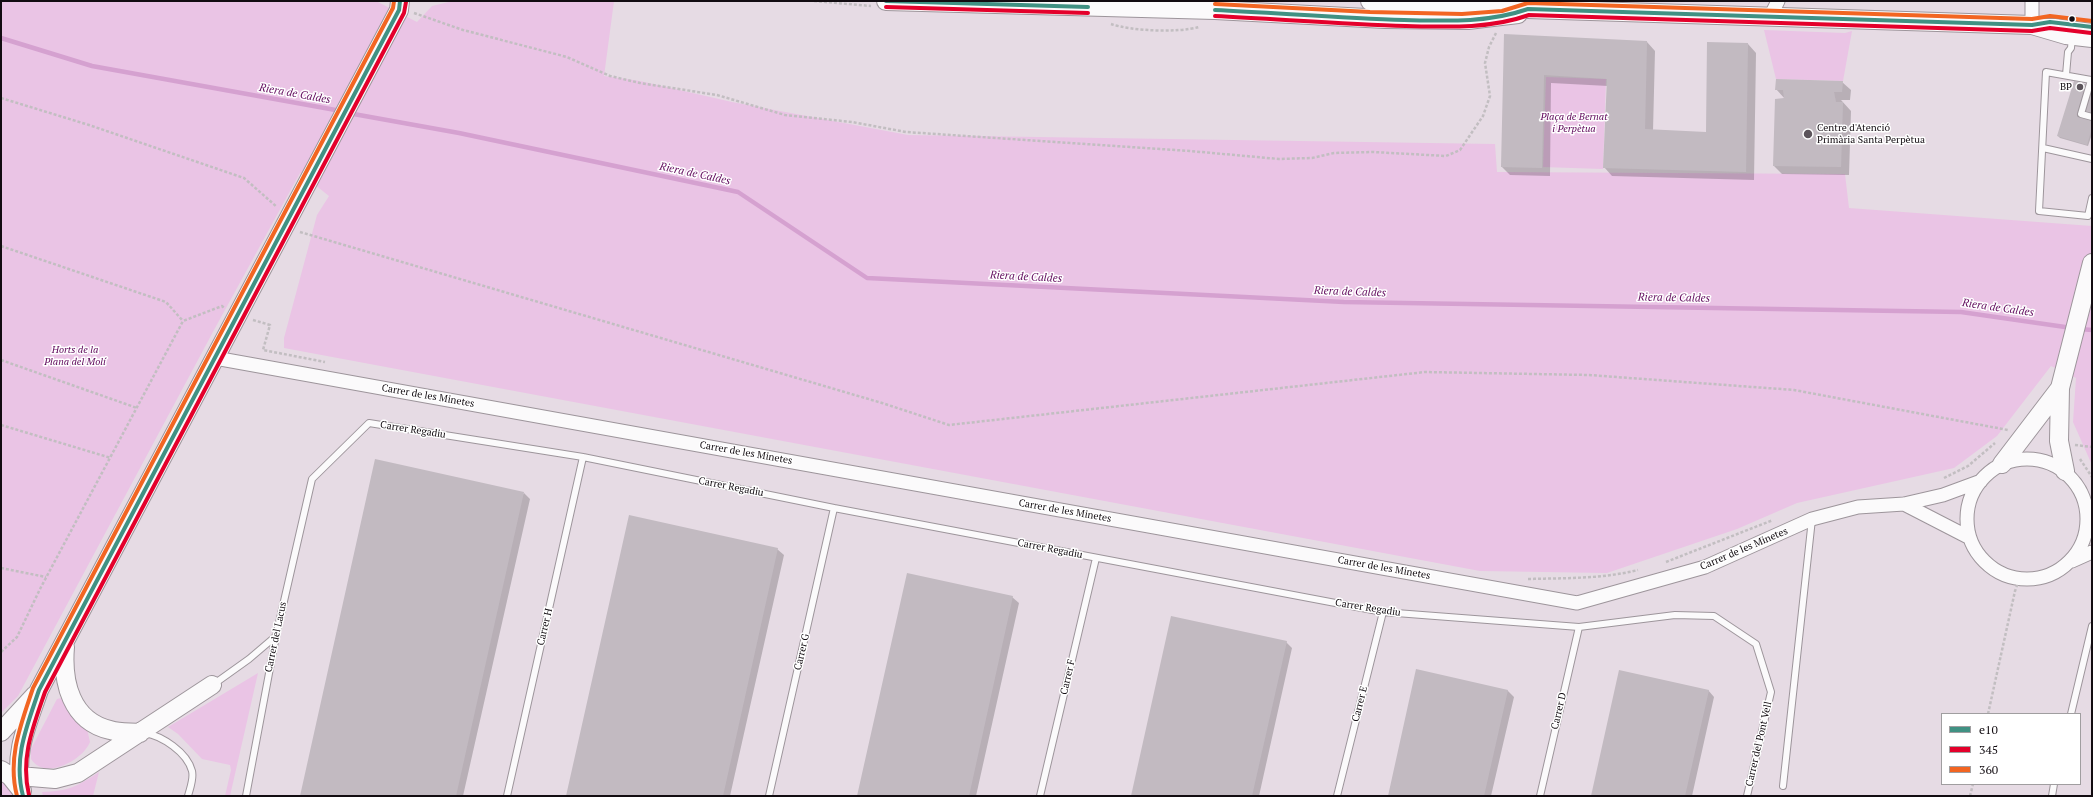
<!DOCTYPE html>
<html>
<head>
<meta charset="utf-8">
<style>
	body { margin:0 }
	#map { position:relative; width:2093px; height:797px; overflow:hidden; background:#e6dbe4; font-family:"PT Serif",serif }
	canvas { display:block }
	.frame { position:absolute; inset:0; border:2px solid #120c11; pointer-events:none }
	.legend { position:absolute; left:1941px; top:713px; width:140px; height:72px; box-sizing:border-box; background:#fff; border:1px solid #a09ea0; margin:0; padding:5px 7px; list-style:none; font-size:12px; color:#120c11 }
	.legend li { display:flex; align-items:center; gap:8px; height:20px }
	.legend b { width:20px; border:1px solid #a09ea0 }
</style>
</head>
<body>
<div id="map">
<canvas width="2093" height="797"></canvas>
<div class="frame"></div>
<ul class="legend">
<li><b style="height:5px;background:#409183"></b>e10</li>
<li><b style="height:5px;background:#e4002b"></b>345</li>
<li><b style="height:5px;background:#f26522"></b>360</li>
</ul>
</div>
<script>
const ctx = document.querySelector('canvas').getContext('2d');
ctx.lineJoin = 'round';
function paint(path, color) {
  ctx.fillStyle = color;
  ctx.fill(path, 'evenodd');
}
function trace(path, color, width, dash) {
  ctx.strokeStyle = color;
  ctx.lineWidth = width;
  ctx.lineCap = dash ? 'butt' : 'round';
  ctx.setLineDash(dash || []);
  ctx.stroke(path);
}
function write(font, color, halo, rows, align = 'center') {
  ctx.font = font + ' "PT Serif",serif';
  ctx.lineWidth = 3;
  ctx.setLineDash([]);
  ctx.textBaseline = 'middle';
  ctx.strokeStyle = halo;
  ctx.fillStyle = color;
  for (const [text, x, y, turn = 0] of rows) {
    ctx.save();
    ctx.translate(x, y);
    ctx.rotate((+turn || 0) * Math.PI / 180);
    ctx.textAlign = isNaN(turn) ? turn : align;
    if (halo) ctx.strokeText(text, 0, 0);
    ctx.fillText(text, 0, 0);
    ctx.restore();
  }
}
const green = new Path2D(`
	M 1,1 L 376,1 L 417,22 L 432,6 L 453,1 L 614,1 L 604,76 L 640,81 L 732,102 L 908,135 L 1495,144 L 1497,172 L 1845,174 L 1849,208 L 2092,226 L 2092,465 L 2073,422 L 2076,378 L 2051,366 L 1997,436 L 1954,468 L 1797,503 L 1737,529 L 1607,573 L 1480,571 L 284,348 L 284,338 L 317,215 L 329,196 L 300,173 L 214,330 L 18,696 L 1,713 Z
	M 1764,30 L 1845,33 L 1852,31 L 1843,81 L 1776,79 Z
	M 1546,77 L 1606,79 L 1603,169 L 1543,167 Z
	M 258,673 L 230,796 L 225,796 L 231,770 L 230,765 L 202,759 L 178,734 L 168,727 Z
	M 61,698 L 70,713 L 87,729 L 90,742 C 83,760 45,781 31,759 L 31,749 L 57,699 Z
	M 1,770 L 23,796 L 1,796 Z
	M 99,772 L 93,796 L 43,796 L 42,792 C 69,791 76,787 99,772 Z`);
const shadow = new Path2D(`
	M 1505,35 L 1647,42 L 1655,51 L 1653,131 L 1707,133 L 1708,43 L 1748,44 L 1756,53 L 1754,180 L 1612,176 L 1604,167 L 1608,86 L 1551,83 L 1550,176 L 1510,175 L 1502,167 Z
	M 1842,82 L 1851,90 L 1850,100 L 1841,100 L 1851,111 L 1849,175 L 1782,174 L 1774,166 L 1785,99 L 1776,89 Z
	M 2092,87 L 2092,134 L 2088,146 L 2060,138 L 2058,136 Z
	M 524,493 L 530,499 L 463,796 L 301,796 Z
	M 777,549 L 784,555 L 730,796 L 567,796 Z
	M 1012,597 L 1019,603 L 976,796 L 858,796 Z
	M 1286,642 L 1292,648 L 1259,796 L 1132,796 Z
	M 1507,690 L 1514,697 L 1491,796 L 1389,796 Z
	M 1708,690 L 1714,697 L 1692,796 L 1592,796 Z`);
const stream = new Path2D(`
	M 1,38 L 92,66 L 341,111
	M 348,113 L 459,133 L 738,192 L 867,278 L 1344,302 L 1961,312 L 2072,328
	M 2080,329 L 2092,330`);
const building = new Path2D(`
	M 1504,34 L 1647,41 L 1645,129 L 1706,132 L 1707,42 L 1748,43 L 1746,172 L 1603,168 L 1607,79 L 1544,75 L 1542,168 L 1501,167 Z
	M 1776,79 L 1843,81 L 1842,92 L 1834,92 L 1836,102 L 1843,102 L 1841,167 L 1773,166 L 1775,99 L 1784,98 L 1783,90 L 1775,90 Z
	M 2074,81 L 2092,86 L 2092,128 L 2087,145 L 2057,136 Z
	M 375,459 L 524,492 L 456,796 L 300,796 Z
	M 629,515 L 778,548 L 723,796 L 566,796 Z
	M 907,573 L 1013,596 L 969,796 L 857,796 Z
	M 1171,616 L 1287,641 L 1252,796 L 1131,796 Z
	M 1416,669 L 1508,690 L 1484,796 L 1388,796 Z
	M 1619,670 L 1709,690 L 1685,796 L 1591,796 Z`);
const path = new Path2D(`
	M 814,1 L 871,6
	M 414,13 L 463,30 L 567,57 L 610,76 L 640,83 L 717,95 L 785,115 L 852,122 L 906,132 L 1190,151 L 1279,159 L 1312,158 L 1334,153 L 1373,152 L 1446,156 L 1460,150 L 1483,116 L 1490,96 L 1485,63 L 1489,47 L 1496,33
	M 1111,24 C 1132,31 1177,33 1199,27
	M 1,98 L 89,125 L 244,178 L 277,207
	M 300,232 L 882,403 L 949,425 L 1425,372 L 1589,375 L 1794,390 L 2008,430
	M 1,246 L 166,302 L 183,321
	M 253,320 L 270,325 L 263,350 L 325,362
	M 1,360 L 137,408
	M 1,425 L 111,458
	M 2075,445 L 2092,447
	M 2080,459 L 2092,477
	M 1944,478 L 1968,466 L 1995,443
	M 1666,562 L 1773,520
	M 1,568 L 46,577
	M 1528,579 C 1565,578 1602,579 1638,570
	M 1,652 L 17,637 L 40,589 L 183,321 L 222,306 L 224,308
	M 1988,714 L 2015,591 L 2019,580
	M 1970,796 L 1973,784`);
const lane = new Path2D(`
	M 2046,22 L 2055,22 L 2092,27
	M 2066,75 L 2068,52 L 2071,48 L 2072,37
	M 2092,117 L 2081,114 L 2091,80 L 2046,72 L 2039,211 L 2088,216 L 2092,198
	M 2043,148 L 2092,159
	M 214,684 L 249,659 L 276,636
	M 2071,714 L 2092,626
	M 145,733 C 162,736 187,752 192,771 C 194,779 190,788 188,796
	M 1783,786 L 1812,519
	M 246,796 L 276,636 L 312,479 L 369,423 L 583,457 L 834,508 L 1383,612 L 1579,627 L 1675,615 L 1714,616 L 1756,644 L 1771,692 L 1747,796
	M 507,796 L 583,457
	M 769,796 L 834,508
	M 1040,796 L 1096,558
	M 1337,796 L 1383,612
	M 1540,796 L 1579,627
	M 2052,796 L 2054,784`);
const street = new Path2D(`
	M 1770,17 L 1778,1
	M 2032,25 L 2032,1
	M 215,358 L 1577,603 L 1705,567 L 1812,519 L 1858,507 L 1904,504 L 1943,495 L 1981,481
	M1967 519a60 60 0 1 1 120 0a60 60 0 1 1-120 0Z
	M 1904,504 L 1970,538
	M 2072,561 L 2092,552`);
const secondary = new Path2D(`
	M 886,1 L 1215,10 L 1385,19 L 1468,20 L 1518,14
	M 1370,1 L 1513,5 L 1528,9 L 2032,25 L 2066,35 L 2092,38
	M 2002,464 L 2060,388
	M 2065,471 L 2059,441 L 2060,388 L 2092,263
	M 65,647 C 62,682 71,721 110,730 C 119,733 130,732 140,733
	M 1,732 L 35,695
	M 1,770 L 10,776 L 22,791
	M 19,776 L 55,779 L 78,773 L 212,685
	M 21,790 C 14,751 27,726 39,690 L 399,10 L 400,1`);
const bus1 = new Path2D(`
	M 886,1 L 1088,7
	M 1215,10 C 1278,13 1341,18 1404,20 C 1446,21 1488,23 1528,9 L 2032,25 L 2050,22 L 2092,27
	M 23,796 C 13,758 27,726 39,690 L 399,10 L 400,1`);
const bus2 = new Path2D(`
	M 886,7 L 1088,13
	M 1215,16 C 1278,19 1342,24 1406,26 C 1447,27 1490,29 1529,15 L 2032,31 L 2050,28 L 2091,33
	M 29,795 C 20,758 33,727 45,692 L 404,13 L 406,2`);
const bus3 = new Path2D(`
	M 1215,4 L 1370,12 L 1462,14 L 1502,11 L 1528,3 L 2032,19 L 2050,16 L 2092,21
	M 17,796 C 7,758 21,724 33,688 L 393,8 L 394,1`);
const markers = [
	[2072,19,3.5,"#120c11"],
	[2080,87,4,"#5c545b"],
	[1808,134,5,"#5c545b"]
];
const poiNames = [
	["BP",2072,87],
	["Centre d'Atenció",1817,128,"left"],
	["Primària Santa Perpètua",1817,140,"left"]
];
const parkNames = [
	["Plaça de Bernat",1574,117],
	["i Perpètua",1574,129],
	["Horts de la",75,350],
	["Plana del Molí",75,362]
];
const streetNames = [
	["Carrer de les Minetes",428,396,10],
	["Carrer Regadiu",413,430,9],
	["Carrer de les Minetes",746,453,10],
	["Carrer Regadiu",731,487,11],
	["Carrer de les Minetes",1065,511,10],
	["Carrer Regadiu",1050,549,11],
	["Carrer de les Minetes",1744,549,-23],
	["Carrer de les Minetes",1384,568,10],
	["Carrer Regadiu",1368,608,9],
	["Carrer H",545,627,-77],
	["Carrer del Lacus",276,637,-78],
	["Carrer G",802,652,-77],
	["Carrer F",1068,677,-77],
	["Carrer E",1360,704,-76],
	["Carrer D",1559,711,-77],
	["Carrer del Pont Vell",1759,744,-77]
];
const waterNames = [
	["Riera de Caldes",295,94,10],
	["Riera de Caldes",695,174,12],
	["Riera de Caldes",1026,277,3],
	["Riera de Caldes",1350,292,2],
	["Riera de Caldes",1674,298,1],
	["Riera de Caldes",1998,308,8]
];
paint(green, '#eac4e5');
paint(shadow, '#0003');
trace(stream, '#d5a1d0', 4.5);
paint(building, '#c2bac1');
trace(lane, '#9d959b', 8);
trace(street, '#9d959b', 15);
trace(secondary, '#9d959b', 20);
trace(path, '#c2bec1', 2.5, [3, 2]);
trace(lane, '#fbfafb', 6);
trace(street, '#fbfafb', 13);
trace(secondary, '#fbfafb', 18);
trace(bus1, '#409183', 4);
trace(bus2, '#e4002b', 4);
trace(bus3, '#f26522', 4);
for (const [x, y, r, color] of markers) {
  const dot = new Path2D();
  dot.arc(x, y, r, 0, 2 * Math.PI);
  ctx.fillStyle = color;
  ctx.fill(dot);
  trace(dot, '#fff', 1.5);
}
write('10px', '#120c11', '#fff', poiNames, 'right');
write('italic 10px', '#5e065a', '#fff', parkNames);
write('10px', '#120c11', '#fff', streetNames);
write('italic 11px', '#640f60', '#fff', waterNames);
</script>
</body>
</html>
